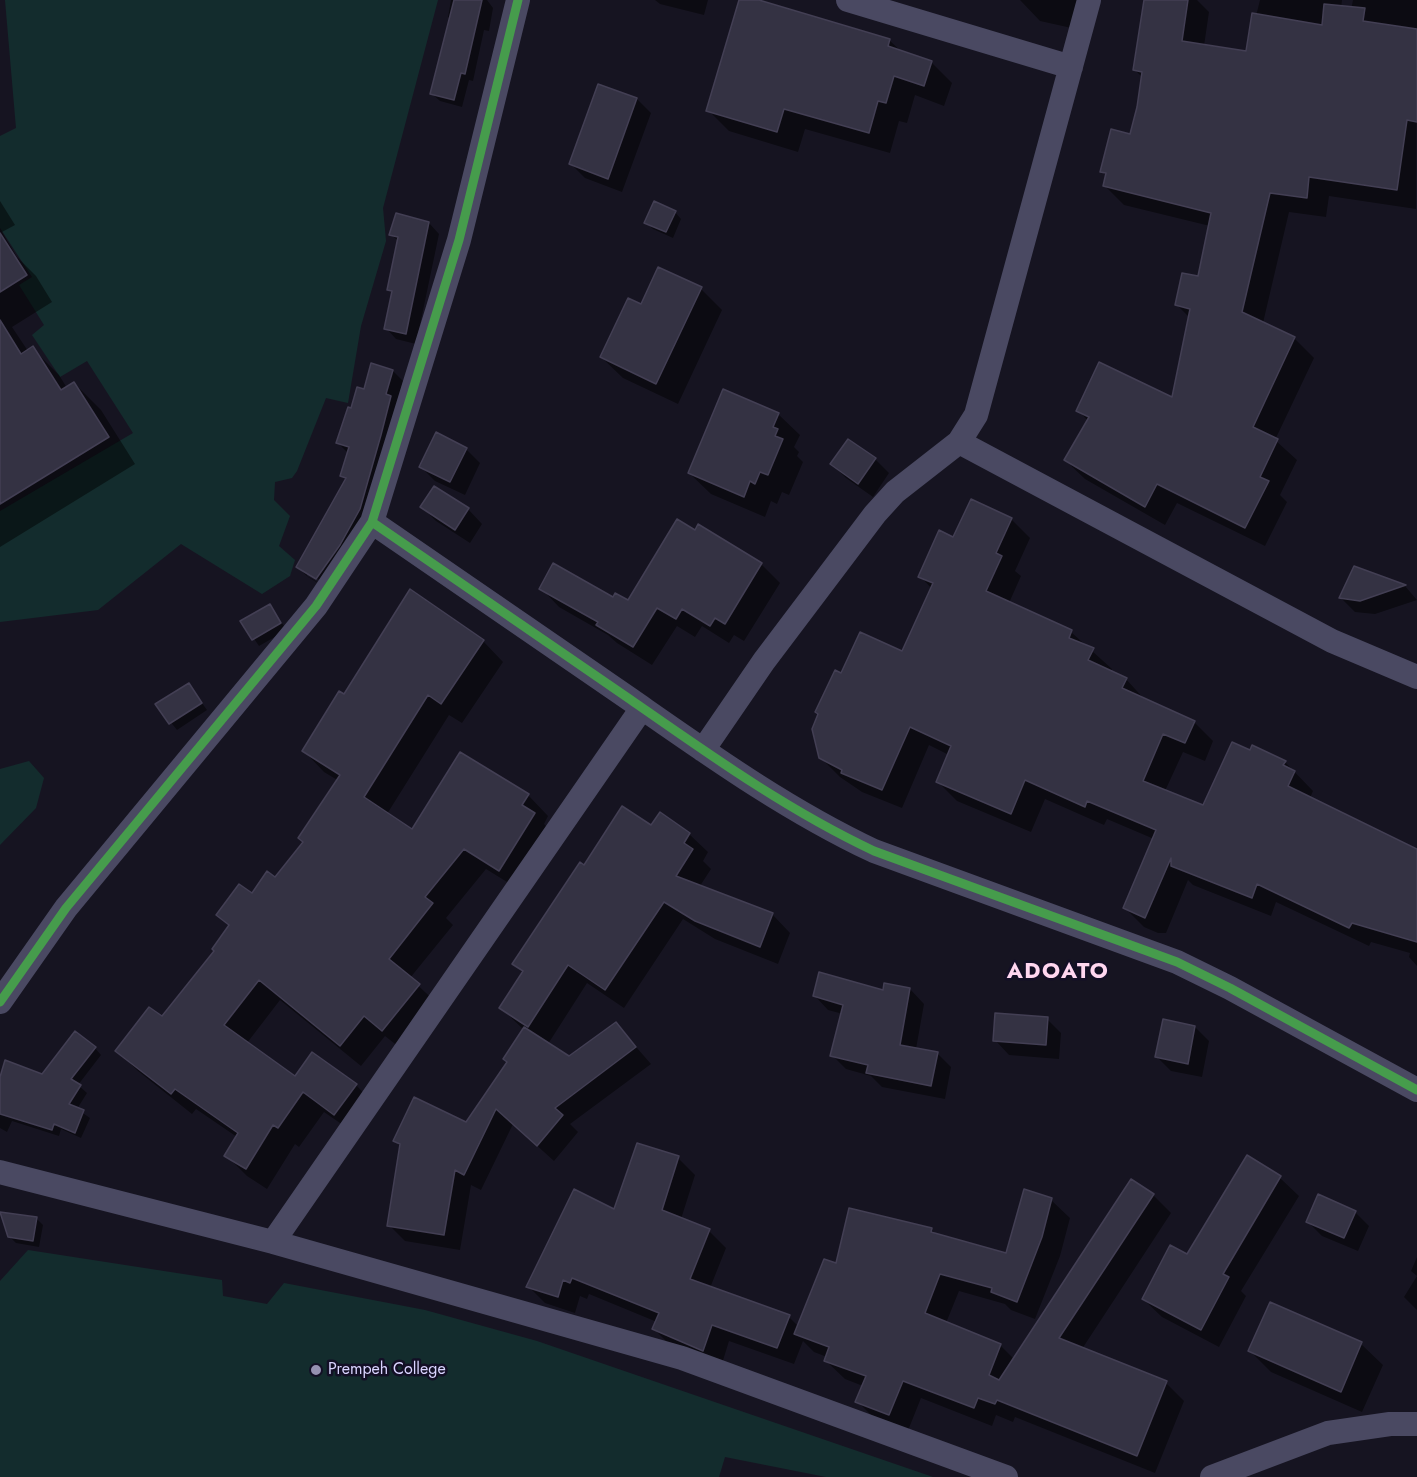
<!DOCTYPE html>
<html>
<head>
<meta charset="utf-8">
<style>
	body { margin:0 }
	canvas { display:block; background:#161421 }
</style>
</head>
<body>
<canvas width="1417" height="1477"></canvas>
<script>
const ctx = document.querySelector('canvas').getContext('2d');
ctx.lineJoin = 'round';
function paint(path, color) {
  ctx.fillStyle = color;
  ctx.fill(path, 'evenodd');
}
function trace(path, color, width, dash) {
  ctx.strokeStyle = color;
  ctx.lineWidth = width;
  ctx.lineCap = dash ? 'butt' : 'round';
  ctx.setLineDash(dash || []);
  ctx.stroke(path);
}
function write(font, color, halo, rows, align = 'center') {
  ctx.font = font + ' Jost,sans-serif';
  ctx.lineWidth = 5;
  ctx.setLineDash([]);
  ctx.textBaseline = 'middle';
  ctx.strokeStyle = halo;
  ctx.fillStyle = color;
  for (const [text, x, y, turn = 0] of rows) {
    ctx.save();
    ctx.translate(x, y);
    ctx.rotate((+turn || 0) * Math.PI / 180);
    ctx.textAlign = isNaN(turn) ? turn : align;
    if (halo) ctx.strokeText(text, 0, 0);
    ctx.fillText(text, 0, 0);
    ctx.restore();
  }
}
const green = new Path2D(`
	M 5,0 L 438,0 L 383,208 L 386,241 L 361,326 L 348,403 L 326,398 L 297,471 L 292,478 L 275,482 L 274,500 L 290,516 L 279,546 L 295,560 L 290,576 L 262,594 L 181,544 L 98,610 L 0,622 L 0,511 L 133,433 L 87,361 L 60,377 L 32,335 L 44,325 L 19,285 L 32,277 L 0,228 L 0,136 L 16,128 Z
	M 29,761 L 44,778 L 36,808 L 0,845 L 0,769 Z
	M 28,1250 L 222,1280 L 223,1296 L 267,1304 L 284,1283 L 425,1310 L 537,1341 L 933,1477 L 826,1477 L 725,1457 L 719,1477 L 0,1477 L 0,1281 Z`);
const shadow = new Path2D(`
	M 451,0 L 487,0 L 493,8 L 489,31 L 484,30 L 473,81 L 469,80 L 462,107 L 440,101 L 431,93 L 451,20 L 448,17 Z
	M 655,0 L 708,0 L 704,15 L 660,4 Z
	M 741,0 L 754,0 L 889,40 L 902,52 L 931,62 L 952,83 L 944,106 L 915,95 L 907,123 L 899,121 L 890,153 L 805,129 L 798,152 L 729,131 L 708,110 Z
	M 1020,0 L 1083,0 L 1076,29 L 1040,21 Z
	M 1152,0 L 1197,0 L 1209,12 L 1204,46 L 1247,52 L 1260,0 L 1342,0 L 1341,9 L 1351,10 L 1353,0 L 1417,0 L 1416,209 L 1329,196 L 1326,217 L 1289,212 L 1263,323 L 1294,338 L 1314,358 L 1275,440 L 1297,460 L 1280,495 L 1287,502 L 1265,546 L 1177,503 L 1165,525 L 1085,479 L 1065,460 L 1088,421 L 1078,410 L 1173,399 L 1190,318 L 1177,305 L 1199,278 L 1210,226 L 1124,205 L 1104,185 L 1107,176 L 1102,171 L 1132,135 L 1142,77 L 1135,70 Z
	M 637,99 L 651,113 L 622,192 L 585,178 L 571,164 Z
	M 0,201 L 15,225 L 2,232 L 17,257 L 36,276 L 52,302 L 12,327 L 28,351 L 32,348 L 59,375 L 67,388 L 74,383 L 101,410 L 135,464 L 0,547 Z
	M 675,212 L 681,219 L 673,238 L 653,229 L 646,222 Z
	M 429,223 L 439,234 L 416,344 L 396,339 L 386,328 L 393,294 L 389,289 L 399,242 L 391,234 Z
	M 701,289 L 722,310 L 678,404 L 623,378 L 601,357 L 642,306 Z
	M 393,371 L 403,381 L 369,520 L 326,588 L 308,577 L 297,567 L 347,480 L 342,476 L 349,454 L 338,443 L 353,410 L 365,391 ZM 307,572 L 323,582 L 321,584 L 307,576 Z
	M 778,414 L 800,435 L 794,447 L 799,452 L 797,456 L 803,462 L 789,495 L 782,492 L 777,504 L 771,501 L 765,517 L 711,494 L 689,473 Z
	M 466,449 L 480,463 L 465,495 L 435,481 L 421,467 Z
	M 875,459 L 889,473 L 873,497 L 846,478 L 832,464 Z
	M 435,488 L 468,509 L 482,524 L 470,543 L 436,521 L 422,507 Z
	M 1011,519 L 1030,538 L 1015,571 L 1021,576 L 1009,603 L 1071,632 L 1112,669 L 1111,672 L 1126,679 L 1145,700 L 1194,722 L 1213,741 L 1205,761 L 1183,752 L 1165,791 L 1204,807 L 1250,752 L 1285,762 L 1313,791 L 1310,798 L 1417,850 L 1417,966 L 1409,957 L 1410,953 L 1371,942 L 1369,946 L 1276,902 L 1271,916 L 1193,885 L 1188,880 L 1166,933 L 1158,933 L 1144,927 L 1125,908 L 1154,839 L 1107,819 L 1104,825 L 1045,799 L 1031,832 L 957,801 L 938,782 L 949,755 L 929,745 L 902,808 L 862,792 L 840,777 L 820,757 L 842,675 L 903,653 L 932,589 L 920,576 L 954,539 Z
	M 695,532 L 761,564 L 780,583 L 744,641 L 734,635 L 729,643 L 702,626 L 695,637 L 677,626 L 652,665 L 617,643 L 608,635 L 559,607 L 541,588 L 628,602 Z
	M 1355,568 L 1405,586 L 1417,600 L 1375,614 L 1355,612 L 1341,598 Z
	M 269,606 L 287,630 L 259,646 L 242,621 Z
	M 483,641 L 503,662 L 462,723 L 449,715 L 387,814 L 412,832 L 528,795 L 548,816 L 544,824 L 555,835 L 520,890 L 486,869 L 446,918 L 453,925 L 410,978 L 440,1006 L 404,1051 L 385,1036 L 361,1066 L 280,1000 L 247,1043 L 296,1078 L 356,1085 L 376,1106 L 356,1134 L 324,1112 L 299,1147 L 295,1144 L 267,1189 L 247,1176 L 226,1155 L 237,1137 L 196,1109 L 192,1114 L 138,1071 L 117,1051 L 163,1018 L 215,951 L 230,926 L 218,915 L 275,879 L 304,843 L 339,781 L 324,772 L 304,751 L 344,696 Z
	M 189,685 L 207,710 L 177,730 L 157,705 Z
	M 652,827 L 689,834 L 708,852 L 703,861 L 711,869 L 700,886 L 772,914 L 790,933 L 778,964 L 715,939 L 683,919 L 624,1008 L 587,983 L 548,1044 L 570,1058 L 616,1024 L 651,1064 L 570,1124 L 578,1132 L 554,1161 L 513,1124 L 481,1190 L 471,1185 L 460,1250 L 405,1241 L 389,1225 L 401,1147 L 395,1141 L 467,1124 L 508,1062 L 524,1030 L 501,1008 L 523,973 L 514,964 L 585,867 Z
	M 910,989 L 924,1004 L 916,1049 L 937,1053 L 951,1067 L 945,1099 L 882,1087 L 871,1076 L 846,1069 L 832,1055 L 843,1014 L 828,1010 L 814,995 Z
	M 1047,1019 L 1061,1033 L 1059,1059 L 1009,1055 L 995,1040 Z
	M 1195,1027 L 1209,1041 L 1202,1077 L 1171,1071 L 1157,1057 Z
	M 95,1048 L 101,1055 L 78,1085 L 87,1093 L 77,1109 L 90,1118 L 81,1138 L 61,1129 L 59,1136 L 12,1121 L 7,1132 L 0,1128 L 0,1082 L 43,1076 Z
	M 678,1158 L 695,1175 L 681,1219 L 709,1231 L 726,1248 L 710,1288 L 789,1317 L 799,1327 L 837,1266 L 931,1229 L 937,1235 L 1007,1255 L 1051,1200 L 1070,1218 L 1060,1256 L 1035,1319 L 1011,1310 L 1005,1304 L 959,1291 L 946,1323 L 1000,1345 L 1014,1359 L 1153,1195 L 1171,1213 L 1082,1349 L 1166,1383 L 1184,1401 L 1155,1473 L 1015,1417 L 1013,1422 L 996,1415 L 992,1426 L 921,1398 L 907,1433 L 876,1420 L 857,1401 L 863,1386 L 845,1379 L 826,1361 L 827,1357 L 814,1352 L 803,1341 L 794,1364 L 729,1341 L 721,1367 L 671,1346 L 654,1329 L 657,1322 L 589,1294 L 587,1299 L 580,1296 L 575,1313 L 545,1303 L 528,1286 Z
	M 1247,1158 L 1280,1178 L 1299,1196 L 1241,1291 L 1246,1296 L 1219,1347 L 1162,1317 L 1143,1299 L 1188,1256 Z
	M 1355,1212 L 1369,1226 L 1358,1251 L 1322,1236 L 1308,1222 Z
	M 0,1213 L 36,1218 L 43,1225 L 39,1247 L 16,1243 L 9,1236 Z
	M 1417,1257 L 1417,1310 L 1404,1297 L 1417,1276 L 1411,1271 Z
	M 1361,1344 L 1383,1365 L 1362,1412 L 1271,1372 L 1250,1351 Z`);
const building = new Path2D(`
	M 454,0 L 482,0 L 465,74 L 461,73 L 454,100 L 430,94 Z
	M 739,0 L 759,0 L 890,39 L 888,46 L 932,61 L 924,86 L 894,76 L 886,103 L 878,101 L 869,133 L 784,109 L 777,132 L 706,111 Z
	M 1144,0 L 1188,0 L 1182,41 L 1246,51 L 1252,13 L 1322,25 L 1324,4 L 1365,8 L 1363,21 L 1417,29 L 1417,122 L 1407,120 L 1397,190 L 1309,177 L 1307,198 L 1270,193 L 1242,312 L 1295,337 L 1253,427 L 1278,439 L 1260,477 L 1269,481 L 1245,528 L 1157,484 L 1145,507 L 1064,460 L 1089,417 L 1076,411 L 1099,362 L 1172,397 L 1190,309 L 1175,305 L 1182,273 L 1198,276 L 1211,213 L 1103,186 L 1106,173 L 1100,172 L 1111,129 L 1130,134 L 1137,107 L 1142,72 L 1133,70 Z
	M 598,84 L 637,98 L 608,179 L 569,164 Z
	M 654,201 L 676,211 L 666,232 L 644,223 Z
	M 396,213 L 429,222 L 406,334 L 384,329 L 392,291 L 387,290 L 398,237 L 389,235 Z
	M 0,233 L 27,275 L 0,292 Z
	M 658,267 L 702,287 L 656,384 L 600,357 L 628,298 L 641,304 Z
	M 0,320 L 21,354 L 33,346 L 61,390 L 74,382 L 109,437 L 0,504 Z
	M 371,363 L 393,370 L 386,394 L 391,396 L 381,435 L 360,509 L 340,545 L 316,579 L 296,567 L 346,478 L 340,476 L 349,447 L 336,443 L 348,407 L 351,408 L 357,387 L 364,389 Z
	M 723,389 L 779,413 L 773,427 L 778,429 L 775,436 L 783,439 L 768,475 L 760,472 L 755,484 L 750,481 L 744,497 L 688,473 Z
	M 436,432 L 467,448 L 450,482 L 419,467 Z
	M 848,439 L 876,458 L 858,484 L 830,464 Z
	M 434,486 L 469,508 L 455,530 L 420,507 Z
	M 971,499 L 1012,518 L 996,553 L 1002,556 L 986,591 L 1072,630 L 1069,638 L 1094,648 L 1088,660 L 1127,678 L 1122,688 L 1195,721 L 1185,743 L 1163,734 L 1143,781 L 1203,805 L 1232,742 L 1250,750 L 1252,745 L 1286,761 L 1283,765 L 1295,771 L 1288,786 L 1417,849 L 1417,942 L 1352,923 L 1349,928 L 1257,884 L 1252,898 L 1171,866 L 1171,858 L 1145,918 L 1123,908 L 1156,830 L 1087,801 L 1085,807 L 1025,780 L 1011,814 L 936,782 L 951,746 L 910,727 L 882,790 L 841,773 L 842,770 L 819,758 L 812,729 L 818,714 L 815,712 L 835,670 L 841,673 L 860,632 L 902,651 L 933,583 L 918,577 L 939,530 L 953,537 Z
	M 677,519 L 695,530 L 698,524 L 762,563 L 725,624 L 715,618 L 710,626 L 682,609 L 676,619 L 657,608 L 633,647 L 596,625 L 598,622 L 539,589 L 553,563 L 613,597 L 615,593 L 628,600 Z
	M 1354,566 L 1406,585 L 1360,601 L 1339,598 Z
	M 410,589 L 484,640 L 441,704 L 428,695 L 364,797 L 412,829 L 460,752 L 529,794 L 522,805 L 535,813 L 499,871 L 464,849 L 425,897 L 433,903 L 389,959 L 420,984 L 382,1031 L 364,1016 L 340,1046 L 259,980 L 224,1025 L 295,1076 L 312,1052 L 357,1084 L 334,1115 L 303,1092 L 278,1128 L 273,1125 L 246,1169 L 224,1156 L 238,1133 L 175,1089 L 171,1094 L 115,1051 L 149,1007 L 162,1016 L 214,951 L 212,949 L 229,925 L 216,915 L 239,884 L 252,893 L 267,871 L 275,877 L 303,842 L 298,838 L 340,775 L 302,751 L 339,691 L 344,694 Z
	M 270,604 L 281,623 L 252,640 L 240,621 Z
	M 189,683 L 202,703 L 169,724 L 155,704 Z
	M 622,806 L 651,825 L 660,812 L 690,833 L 684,843 L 693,849 L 676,876 L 773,913 L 760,947 L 695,921 L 664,902 L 605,990 L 568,965 L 528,1027 L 499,1008 L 523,971 L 512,964 L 580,862 L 584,865 Z
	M 819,972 L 883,990 L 884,983 L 910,988 L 900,1045 L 938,1052 L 931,1086 L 866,1073 L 868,1065 L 830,1056 L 843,1005 L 813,996 Z
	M 995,1013 L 1048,1017 L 1046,1045 L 993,1041 Z
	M 1163,1019 L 1195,1026 L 1188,1064 L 1155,1057 Z
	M 616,1022 L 636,1047 L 555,1108 L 563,1115 L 537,1146 L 496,1109 L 464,1175 L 455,1170 L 444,1235 L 387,1226 L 400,1144 L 393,1141 L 414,1097 L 466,1122 L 507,1062 L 503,1059 L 524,1027 L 569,1056 Z
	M 75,1031 L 96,1047 L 71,1079 L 81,1085 L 69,1104 L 84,1110 L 75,1133 L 54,1124 L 52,1130 L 0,1114 L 0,1077 L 5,1060 L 42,1074 Z
	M 637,1143 L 679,1156 L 662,1210 L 710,1229 L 690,1279 L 790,1315 L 777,1348 L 712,1325 L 703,1351 L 652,1329 L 659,1313 L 572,1278 L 570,1283 L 563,1280 L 558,1297 L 526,1287 L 574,1189 L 614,1209 Z
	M 1247,1155 L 1281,1176 L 1223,1274 L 1229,1277 L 1201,1330 L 1142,1299 L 1170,1245 L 1187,1254 Z
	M 1131,1179 L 1154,1194 L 1059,1338 L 1167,1381 L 1137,1456 L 997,1400 L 995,1404 L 978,1398 L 974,1408 L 903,1381 L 889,1415 L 855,1402 L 866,1376 L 824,1361 L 829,1347 L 794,1334 L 824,1259 L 836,1263 L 849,1208 L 932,1228 L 931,1232 L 1006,1253 L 1024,1189 L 1052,1198 L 1042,1237 L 1017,1302 L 991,1292 L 992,1288 L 940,1274 L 925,1313 L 1001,1344 L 989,1375 L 999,1380 Z
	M 1318,1194 L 1356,1211 L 1344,1238 L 1306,1222 Z
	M 0,1212 L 37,1217 L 33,1241 L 8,1237 Z
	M 1270,1302 L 1362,1342 L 1341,1392 L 1248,1351 Z`);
const street = new Path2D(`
	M 848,0 L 1071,67
	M 959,442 L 1332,641 L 1417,677
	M 372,522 C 458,581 544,641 631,700 C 710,755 787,810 874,851 L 1177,962 L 1230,988 L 1417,1090
	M 703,750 L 764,661 L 875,514 L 895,492 L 959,442 L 976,415 L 1089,0
	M 0,1002 L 66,908 L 316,606 L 372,522 L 459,240 L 518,0
	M 0,1172 L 273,1242 L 682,1358 L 1006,1477
	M 273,1242 L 642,708
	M 1212,1477 L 1328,1433 L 1390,1424 L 1417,1424`);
const cycleway = new Path2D(`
	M 372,522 C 458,581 544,641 631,700 C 710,755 787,810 874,851 L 1177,962 L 1230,988 L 1417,1090
	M 0,1002 L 66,908 L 316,606 L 372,522 L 459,240 L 518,0`);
const markers = [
	[316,1370,6,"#9591b1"]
];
const poiNames = [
	["Prempeh College",328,1370]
];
const districtNames = [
	["ADOATO",1058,973]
];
paint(green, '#132c2d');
paint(shadow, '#0007');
paint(building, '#343243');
trace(building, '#433f54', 1.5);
trace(street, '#4a4962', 24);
trace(cycleway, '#469c4c', 9);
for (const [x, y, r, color] of markers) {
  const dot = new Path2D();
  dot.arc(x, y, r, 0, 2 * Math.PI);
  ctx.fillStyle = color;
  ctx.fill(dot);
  trace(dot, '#130f26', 2);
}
write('16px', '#d9d4ff', '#130f26', poiNames, 'left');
ctx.letterSpacing = '1.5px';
write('bold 22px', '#ffd6f0', '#130f26', districtNames);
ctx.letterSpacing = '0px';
</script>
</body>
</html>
